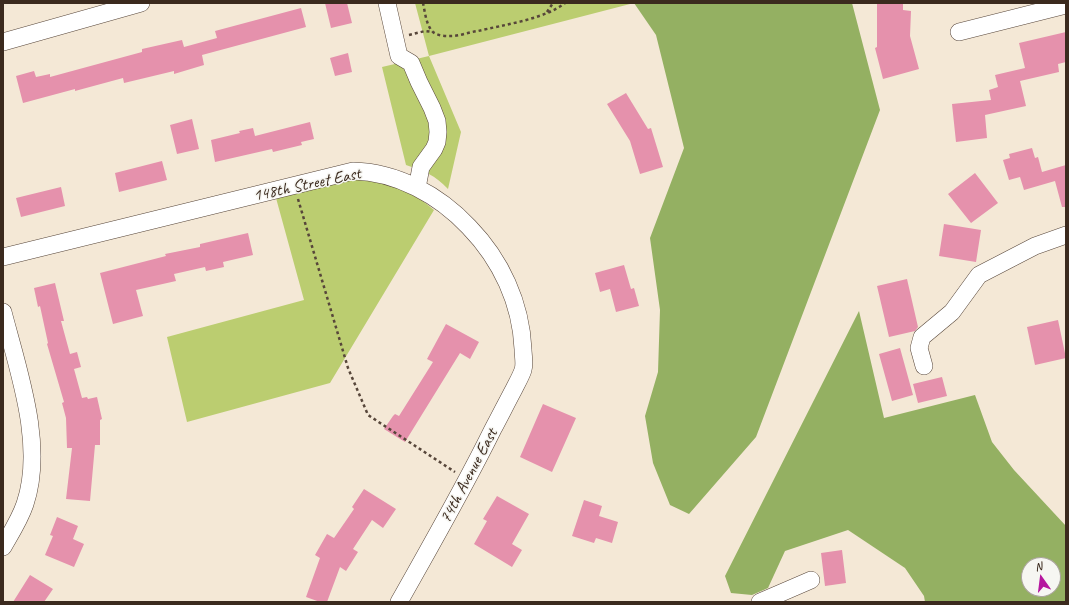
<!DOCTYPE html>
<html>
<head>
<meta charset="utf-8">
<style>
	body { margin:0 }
	#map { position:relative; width:1069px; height:605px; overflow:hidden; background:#f4e8d6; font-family:Caveat,sans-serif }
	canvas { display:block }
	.frame { position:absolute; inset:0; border:4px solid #3b2a1e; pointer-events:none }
	.north { position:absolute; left:1021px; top:557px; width:40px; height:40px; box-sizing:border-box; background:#f6f6f2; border:1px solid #aba49d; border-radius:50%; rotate:346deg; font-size:11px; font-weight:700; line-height:16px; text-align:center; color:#3b2a1e }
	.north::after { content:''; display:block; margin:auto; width:14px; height:18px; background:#b5179e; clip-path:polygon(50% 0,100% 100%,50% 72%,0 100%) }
</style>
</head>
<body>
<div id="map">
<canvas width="1069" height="605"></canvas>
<div class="frame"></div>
<div class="north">N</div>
</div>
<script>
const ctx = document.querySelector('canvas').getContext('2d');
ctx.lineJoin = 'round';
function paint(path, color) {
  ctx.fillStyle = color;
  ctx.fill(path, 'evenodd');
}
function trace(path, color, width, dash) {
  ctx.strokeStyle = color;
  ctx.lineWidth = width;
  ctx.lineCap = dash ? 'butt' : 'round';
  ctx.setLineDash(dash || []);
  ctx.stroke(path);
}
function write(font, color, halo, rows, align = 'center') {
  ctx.font = font + ' Caveat,sans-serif';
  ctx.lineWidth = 3;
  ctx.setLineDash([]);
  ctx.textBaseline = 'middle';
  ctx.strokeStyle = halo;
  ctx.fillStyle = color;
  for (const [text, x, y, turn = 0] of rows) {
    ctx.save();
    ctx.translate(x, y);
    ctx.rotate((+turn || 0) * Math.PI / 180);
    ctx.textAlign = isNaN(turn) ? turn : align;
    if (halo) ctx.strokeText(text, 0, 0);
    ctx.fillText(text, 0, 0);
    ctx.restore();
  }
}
const green = new Path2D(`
	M 415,3 L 634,3 L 429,56 L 461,132 L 448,189 C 435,175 424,171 406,165 L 382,67 L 429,56 Z
	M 352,179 L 372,179 L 413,193 L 434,210 L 330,383 L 187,422 L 167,337 L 304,300 L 276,198 Z`);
const forest = new Path2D(`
	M 634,3 L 852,3 L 880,110 L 756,437 L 689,514 L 670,505 L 653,463 L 645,416 L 658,372 L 660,310 L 650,238 L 684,148 L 656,35 Z
	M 859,311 L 884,418 L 975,395 L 992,442 L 1014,470 L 1066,526 L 1066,602 L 925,602 L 924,596 L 905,568 L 848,530 L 785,551 L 768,588 L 752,595 L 731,593 L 725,576 ZM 1029,565 L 1053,565 L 1053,589 L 1029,589 Z`);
const building = new Path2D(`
	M 325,3 L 347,3 L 352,23 L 331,28 Z
	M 877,3 L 903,3 L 903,10 L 911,11 L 910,36 L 919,69 L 883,79 L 875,48 L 877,47 Z
	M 301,8 L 306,27 L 202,55 L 204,65 L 174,74 L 174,71 L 124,83 L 123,78 L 75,91 L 75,89 L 23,103 L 16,76 L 34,71 L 36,77 L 50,74 L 50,77 L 142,52 L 142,49 L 182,40 L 184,47 L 217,38 L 215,31 Z
	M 1066,32 L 1066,62 L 1058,64 L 1059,72 L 1020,81 L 1026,106 L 985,115 L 987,138 L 956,142 L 952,104 L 991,100 L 989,90 L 998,87 L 995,75 L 1025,68 L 1019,43 Z
	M 348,53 L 352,72 L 335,76 L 330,58 Z
	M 626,93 L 648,129 L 651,128 L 663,167 L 640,174 L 630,141 L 607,104 Z
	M 192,119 L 199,149 L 177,154 L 170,125 Z
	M 310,122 L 314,139 L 301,142 L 302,145 L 273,152 L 272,149 L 215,162 L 211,140 L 240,133 L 239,131 L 253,128 L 255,136 Z
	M 1032,148 L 1035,158 L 1038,157 L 1042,172 L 1066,165 L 1066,207 L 1062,207 L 1055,181 L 1024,190 L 1020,177 L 1009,180 L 1003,160 L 1010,158 L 1009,154 Z
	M 162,161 L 167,180 L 119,192 L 115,173 Z
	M 975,173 L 998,203 L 971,223 L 948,194 Z
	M 61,187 L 65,206 L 21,217 L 16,198 Z
	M 944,224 L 981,230 L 976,262 L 939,256 Z
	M 248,233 L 253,255 L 223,262 L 224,267 L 206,271 L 205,267 L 174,274 L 176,281 L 136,290 L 143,316 L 113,324 L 100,273 L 166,256 L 165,254 L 200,247 L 200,244 Z
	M 624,265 L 631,289 L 634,288 L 639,306 L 616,312 L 610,289 L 600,292 L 595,273 Z
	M 907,279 L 918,327 L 915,331 L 889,337 L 877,286 Z
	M 55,283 L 64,321 L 61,321 L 70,354 L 77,352 L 81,367 L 74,369 L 82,398 L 87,397 L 88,399 L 97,397 L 102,419 L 100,420 L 100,445 L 95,445 L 90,501 L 66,499 L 72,448 L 67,448 L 66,418 L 62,403 L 64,402 L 47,344 L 48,343 L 40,306 L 38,307 L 34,288 Z
	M 1058,320 L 1066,358 L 1035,365 L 1027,327 Z
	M 446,324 L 479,342 L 470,359 L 460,353 L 405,442 L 384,429 L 393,416 L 395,414 L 399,416 L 433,362 L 427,359 Z
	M 900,348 L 913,395 L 892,401 L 879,354 Z
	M 942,377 L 947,396 L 918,403 L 913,384 Z
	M 543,404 L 576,418 L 552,472 L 520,457 Z
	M 364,489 L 396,509 L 383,528 L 372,520 L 353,549 L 358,552 L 346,571 L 340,567 L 327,602 L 320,602 L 306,597 L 320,558 L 315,555 L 327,534 L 334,538 L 354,509 L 352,507 Z
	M 497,496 L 529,514 L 512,544 L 522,550 L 512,567 L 474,544 L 487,521 L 483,519 Z
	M 584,500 L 602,506 L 599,516 L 618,522 L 612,543 L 596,538 L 594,543 L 572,536 Z
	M 57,517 L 78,526 L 73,539 L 84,544 L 74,567 L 45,555 L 53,536 L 50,535 Z
	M 842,550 L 846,583 L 825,586 L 821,553 Z
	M 30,575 L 53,589 L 44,602 L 13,602 Z`);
const path = new Path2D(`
	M 423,3 C 425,12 426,25 433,32 C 438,36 445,36 451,36 C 460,36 469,32 478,31 C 503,25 545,19 565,3
	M 547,12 L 553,3
	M 409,35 L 425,31 L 433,32
	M 298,199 L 348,368 L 368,415 L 455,472`);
const minor = new Path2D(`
	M 387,3 L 399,56 L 411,63 L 419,82 L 432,108 L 437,121 L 438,132 L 437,142 L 434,149 L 421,167 L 417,188
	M 959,32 L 1066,5
	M 3,42 L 141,3
	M 3,257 L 353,171 C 397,172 439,195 469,227 C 501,260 521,303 523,349 C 523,355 525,364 523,370 C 521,376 517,383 514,389 C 507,402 500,416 493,429 C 464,488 431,545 399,602
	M 3,312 C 18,370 45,445 25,504 C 20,519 11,533 3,547
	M 924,366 L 919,348 L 922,337 L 952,312 L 979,275 L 1035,246 L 1066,235
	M 760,602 L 811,580`);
const streetNames = [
	["148th Street East",307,185,-12],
	["74th Avenue East",469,476,-62]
];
paint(green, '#bbcd70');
paint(forest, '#94b062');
paint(building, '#e591ac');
trace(minor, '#57463a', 18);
trace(path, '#57463a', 2.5, [3, 3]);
trace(minor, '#fff', 17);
write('17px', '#3b2a1e', '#f6f6f2', streetNames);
</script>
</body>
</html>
